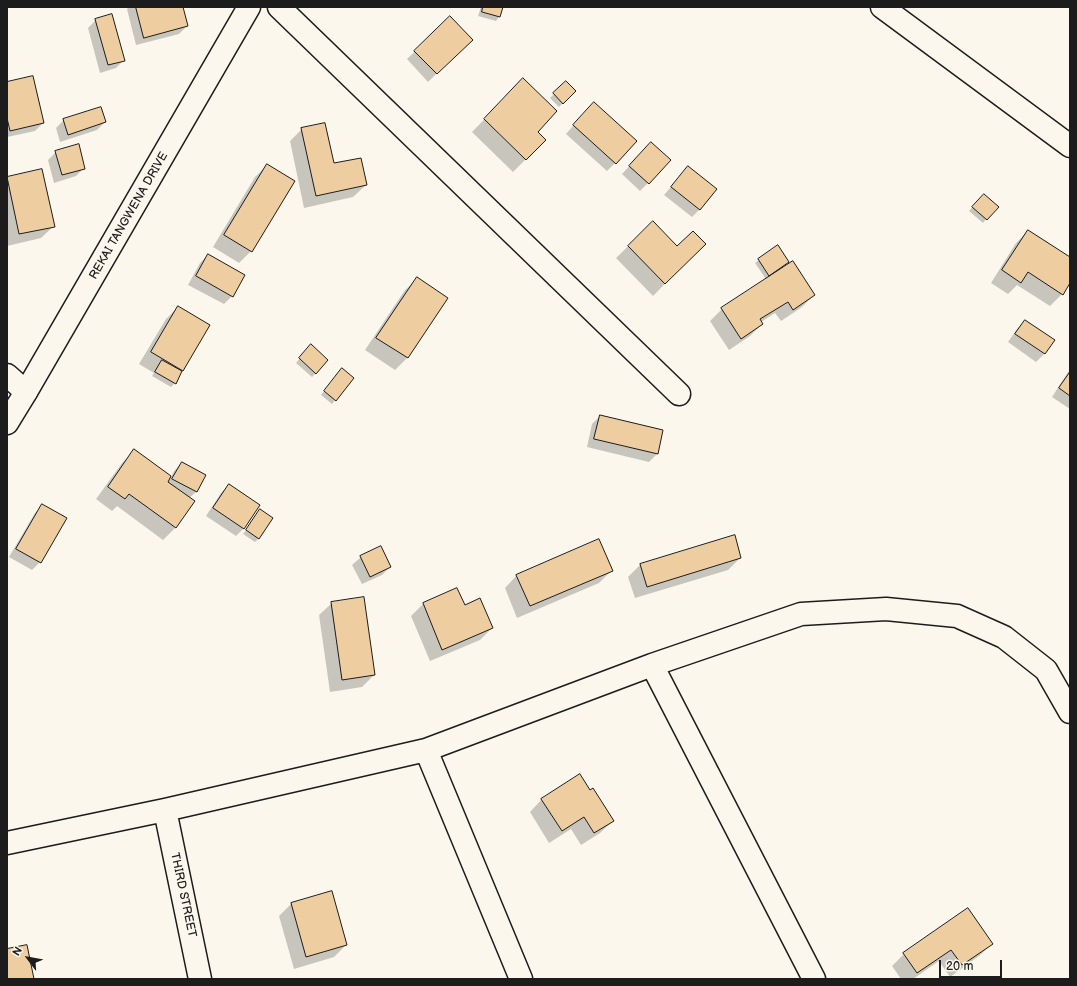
<!DOCTYPE html>
<html>
<head>
<meta charset="utf-8">
<style>
	body { margin:0 }
	#map { position:relative; width:1077px; height:986px; overflow:hidden; background:#fbf7ec; font-family:"Balsamiq Sans",sans-serif }
	canvas { display:block }
	.frame { position:absolute; inset:0; border:8px solid #1c1c1c; pointer-events:none }
	.north { position:absolute; left:8px; top:938px; width:40px; height:40px; -webkit-text-stroke:3px #fbf7ec; paint-order:stroke; rotate:302deg; font-size:11px; font-weight:700; line-height:16px; text-align:center; color:#1c1c1c }
	.north::after { content:''; display:block; margin:auto; width:14px; height:18px; background:#1c1c1c; clip-path:polygon(50% 0,100% 100%,50% 72%,0 100%) }
	.scale { position:absolute; left:939px; top:960px; width:63px; height:18px; box-sizing:border-box; border:2px solid #1c1c1c; border-top:0; padding-left:5px; font-size:12px; line-height:14px; white-space:nowrap; color:#1c1c1c; -webkit-text-stroke:3px #fbf7ec; paint-order:stroke }
</style>
</head>
<body>
<div id="map">
<canvas width="1077" height="986"></canvas>
<div class="frame"></div>
<div class="north">N</div>
<div class="scale">20 m</div>
</div>
<script>
const ctx = document.querySelector('canvas').getContext('2d');
ctx.lineJoin = 'round';
function paint(path, color) {
  ctx.fillStyle = color;
  ctx.fill(path, 'evenodd');
}
function trace(path, color, width, dash) {
  ctx.strokeStyle = color;
  ctx.lineWidth = width;
  ctx.lineCap = dash ? 'butt' : 'round';
  ctx.setLineDash(dash || []);
  ctx.stroke(path);
}
function write(font, color, halo, rows, align = 'center') {
  ctx.font = font + ' "Balsamiq Sans",sans-serif';
  ctx.lineWidth = 3.5;
  ctx.setLineDash([]);
  ctx.textBaseline = 'middle';
  ctx.strokeStyle = halo;
  ctx.fillStyle = color;
  for (const [text, x, y, turn = 0] of rows) {
    ctx.save();
    ctx.translate(x, y);
    ctx.rotate((+turn || 0) * Math.PI / 180);
    ctx.textAlign = isNaN(turn) ? turn : align;
    if (halo) ctx.strokeText(text, 0, 0);
    ctx.fillText(text, 0, 0);
    ctx.restore();
  }
}
const shadow = new Path2D(`
	M 129,7 L 182,7 L 187,26 L 179,34 L 136,45 L 127,9 Z
	M 481,7 L 502,7 L 499,17 L 496,21 L 478,16 Z
	M 450,18 L 471,40 L 428,82 L 407,59 Z
	M 96,20 L 124,60 L 116,68 L 100,73 L 88,28 Z
	M 566,82 L 575,91 L 559,107 L 550,98 Z
	M 7,83 L 43,123 L 35,131 L 7,137 Z
	M 511,92 L 536,132 L 545,140 L 513,172 L 472,132 Z
	M 586,111 L 615,163 L 607,171 L 566,134 Z
	M 64,120 L 105,122 L 97,130 L 60,142 L 56,128 Z
	M 302,129 L 333,165 L 366,185 L 353,197 L 304,208 L 290,141 Z
	M 643,151 L 648,183 L 640,191 L 622,174 Z
	M 56,152 L 84,168 L 76,176 L 54,183 L 48,160 Z
	M 267,165 L 251,251 L 239,263 L 213,247 L 255,177 Z
	M 688,168 L 700,209 L 692,217 L 664,195 Z
	M 42,170 L 54,226 L 41,238 L 7,246 L 7,178 Z
	M 980,199 L 986,219 L 983,223 L 969,211 Z
	M 653,222 L 677,247 L 704,244 L 653,296 L 616,258 Z
	M 1028,231 L 1070,258 L 1070,281 L 1062,294 L 1050,306 L 1017,285 L 1008,294 L 991,283 L 1016,243 Z
	M 208,255 L 232,296 L 224,304 L 188,285 L 200,263 Z
	M 759,260 L 788,262 L 782,267 L 814,295 L 802,307 L 781,321 L 775,313 L 761,322 L 762,324 L 750,336 L 729,350 L 710,321 L 722,309 L 766,279 L 755,263 Z
	M 418,278 L 447,298 L 407,358 L 395,370 L 365,350 L 405,290 Z
	M 178,307 L 182,370 L 175,383 L 171,387 L 152,376 L 154,373 L 139,364 L 166,319 Z
	M 1025,321 L 1053,340 L 1044,354 L 1036,362 L 1008,342 L 1017,329 Z
	M 307,350 L 316,373 L 312,377 L 296,363 Z
	M 342,369 L 335,400 L 332,404 L 321,395 Z
	M 1070,369 L 1070,409 L 1052,397 Z
	M 600,416 L 662,431 L 657,454 L 649,462 L 587,447 L 592,424 Z
	M 134,451 L 171,477 L 174,471 L 182,463 L 205,476 L 196,492 L 189,498 L 194,502 L 175,528 L 163,540 L 117,506 L 112,511 L 96,499 L 122,463 Z
	M 229,485 L 244,528 L 236,536 L 206,516 L 221,493 Z
	M 43,505 L 40,562 L 32,570 L 9,557 L 35,513 Z
	M 260,510 L 259,538 L 255,542 L 243,534 Z
	M 361,557 L 390,567 L 382,575 L 362,584 L 352,565 Z
	M 740,558 L 728,570 L 635,598 L 628,577 L 641,564 Z
	M 611,571 L 599,583 L 517,618 L 505,588 L 517,575 Z
	M 457,590 L 464,606 L 492,628 L 480,640 L 430,661 L 411,616 L 423,604 Z
	M 332,603 L 374,675 L 362,687 L 330,692 L 319,615 Z
	M 590,791 L 613,821 L 600,833 L 581,845 L 571,829 L 549,843 L 530,812 L 542,799 Z
	M 331,892 L 346,945 L 334,957 L 294,969 L 279,916 L 291,904 Z
	M 992,944 L 979,956 L 950,977 L 939,961 L 913,979 L 901,979 L 892,966 L 904,954 Z`);
const building = new Path2D(`
	M 136,7 L 183,7 L 188,26 L 144,38 Z
	M 483,7 L 503,7 L 500,17 L 482,12 Z
	M 112,14 L 125,61 L 108,65 L 95,19 Z
	M 450,16 L 473,40 L 437,74 L 414,51 Z
	M 33,76 L 44,123 L 10,131 L 7,118 L 7,82 Z
	M 523,78 L 557,111 L 538,132 L 546,140 L 526,160 L 484,119 Z
	M 566,81 L 576,91 L 563,104 L 553,93 Z
	M 594,102 L 637,141 L 616,164 L 573,125 Z
	M 101,107 L 106,122 L 68,135 L 63,119 Z
	M 325,123 L 334,163 L 361,158 L 367,185 L 316,196 L 301,128 Z
	M 651,142 L 671,160 L 649,184 L 629,166 Z
	M 79,144 L 85,169 L 62,175 L 55,151 Z
	M 267,164 L 295,181 L 252,252 L 224,235 Z
	M 688,166 L 717,189 L 700,210 L 671,187 Z
	M 42,169 L 55,227 L 19,234 L 7,177 Z
	M 984,194 L 999,207 L 987,220 L 972,207 Z
	M 653,221 L 677,246 L 693,231 L 706,244 L 665,284 L 628,246 Z
	M 1028,230 L 1070,257 L 1070,283 L 1063,295 L 1028,272 L 1021,283 L 1002,270 Z
	M 778,245 L 789,262 L 769,276 L 758,259 Z
	M 208,254 L 245,275 L 233,297 L 196,276 Z
	M 793,261 L 815,295 L 793,310 L 788,302 L 760,319 L 763,324 L 741,339 L 721,308 Z
	M 417,277 L 448,298 L 408,358 L 376,338 Z
	M 178,306 L 210,325 L 183,371 L 151,352 Z
	M 1025,320 L 1055,340 L 1045,354 L 1015,334 Z
	M 311,344 L 328,360 L 316,374 L 299,358 Z
	M 162,360 L 182,371 L 176,384 L 155,372 Z
	M 342,368 L 354,378 L 336,401 L 324,391 Z
	M 1070,372 L 1070,396 L 1059,388 Z
	M 600,415 L 663,430 L 658,454 L 594,439 Z
	M 134,449 L 171,476 L 168,482 L 195,501 L 176,528 L 129,494 L 125,499 L 108,487 Z
	M 182,462 L 206,475 L 197,492 L 172,479 Z
	M 229,484 L 260,505 L 244,529 L 213,508 Z
	M 42,504 L 67,518 L 41,563 L 16,549 Z
	M 260,509 L 273,518 L 259,539 L 246,530 Z
	M 735,535 L 741,558 L 647,587 L 640,564 Z
	M 599,539 L 613,571 L 530,606 L 516,575 Z
	M 381,546 L 391,567 L 370,577 L 360,556 Z
	M 457,588 L 465,605 L 480,598 L 493,628 L 442,650 L 423,603 Z
	M 364,597 L 375,675 L 342,680 L 331,602 Z
	M 580,774 L 590,790 L 593,788 L 614,821 L 594,833 L 584,817 L 562,831 L 541,799 Z
	M 332,891 L 347,945 L 306,957 L 291,903 Z
	M 968,908 L 993,944 L 962,965 L 951,950 L 917,973 L 903,953 Z
	M 27,945 L 34,979 L 7,979 L 7,949 Z`);
const minor = new Path2D(`
	M 279,7 L 679,394
	M 7,375 L 26,392
	M 652,665 L 814,979
	M 426,750 L 521,979
	M 165,810 L 200,979
	M 7,843 L 165,810 L 426,750 L 652,665 L 801,614 L 886,609 L 957,616 L 1004,637 L 1046,670 L 1070,712`);
const tertiary = new Path2D(`
	M 882,7 L 1070,146`);
const secondary = new Path2D(`
	M 7,423 L 26,392 L 249,7`);
const streetNames = [
	["REKAI TANGWENA DRIVE",129,216,-60],
	["THIRD STREET",183,895,78]
];
paint(shadow, '#0003');
paint(building, '#eecda0');
trace(building, '#1c1c1c', 1);
trace(minor, '#1c1c1c', 25);
trace(tertiary, '#1c1c1c', 25);
trace(secondary, '#1c1c1c', 25);
trace(minor, '#fbf7ec', 22);
trace(tertiary, '#fbf7ec', 22);
trace(secondary, '#fbf7ec', 22);
write('12px', '#1c1c1c', '#fbf7ec', streetNames);
</script>
</body>
</html>
